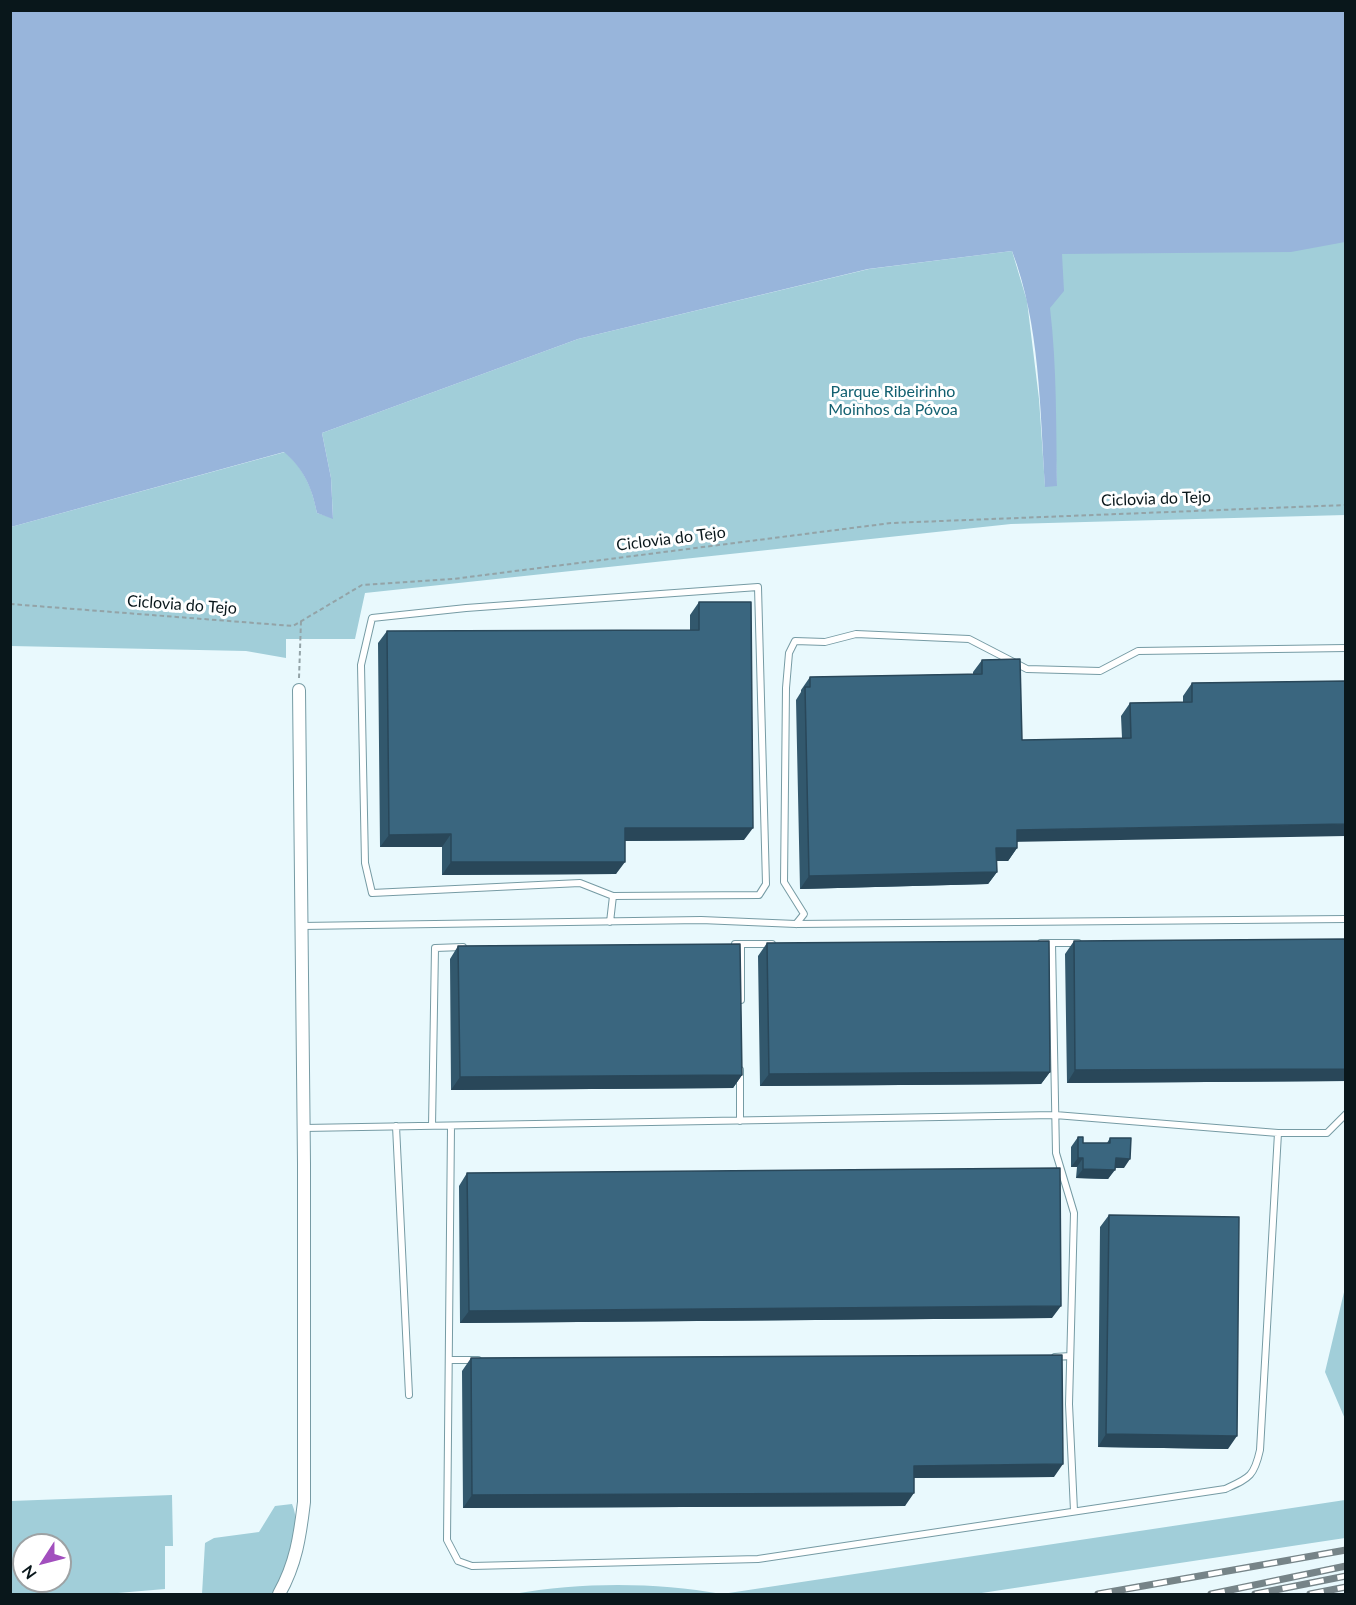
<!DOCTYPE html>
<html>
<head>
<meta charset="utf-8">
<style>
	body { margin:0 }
	#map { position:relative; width:1356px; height:1605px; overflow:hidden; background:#e9f9fd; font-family:Lato,sans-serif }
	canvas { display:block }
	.frame { position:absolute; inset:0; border:12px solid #09171b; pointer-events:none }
	.north { position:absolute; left:12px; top:1533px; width:60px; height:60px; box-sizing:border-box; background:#fff; border:2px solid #9da2a4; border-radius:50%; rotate:234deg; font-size:16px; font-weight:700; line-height:24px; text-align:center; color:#09171b }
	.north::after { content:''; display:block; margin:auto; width:21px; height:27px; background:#a24fbe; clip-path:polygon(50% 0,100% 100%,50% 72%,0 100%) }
</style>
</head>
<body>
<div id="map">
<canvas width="1356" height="1605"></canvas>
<div class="frame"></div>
<div class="north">N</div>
</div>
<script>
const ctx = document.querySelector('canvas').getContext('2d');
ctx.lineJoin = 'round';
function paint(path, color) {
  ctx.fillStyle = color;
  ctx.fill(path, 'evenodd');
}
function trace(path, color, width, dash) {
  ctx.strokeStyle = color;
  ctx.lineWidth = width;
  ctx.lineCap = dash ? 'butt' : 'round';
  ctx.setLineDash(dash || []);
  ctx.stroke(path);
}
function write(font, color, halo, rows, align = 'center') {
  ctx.font = font + ' Lato,sans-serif';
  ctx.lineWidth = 6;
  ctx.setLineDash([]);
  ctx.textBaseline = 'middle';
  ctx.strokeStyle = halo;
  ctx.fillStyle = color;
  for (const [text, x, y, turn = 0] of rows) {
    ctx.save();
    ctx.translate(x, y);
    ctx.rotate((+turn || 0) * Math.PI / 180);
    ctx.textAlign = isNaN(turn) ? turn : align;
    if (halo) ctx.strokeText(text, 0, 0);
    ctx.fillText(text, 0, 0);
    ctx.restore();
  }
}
const green = new Path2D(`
	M 1345,162 L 1345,515 L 1011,524 L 365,593 L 355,639 L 286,639 L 286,658 L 246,651 L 11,646 L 11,527 L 285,452 C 304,469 312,487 317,513 L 333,518 L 331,478 L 322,433 L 578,339 L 869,269 L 1012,251 L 1027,301 L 1039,399 L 1045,486 L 1057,486 L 1054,407 L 1032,246 Z
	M 1345,1288 L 1345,1419 L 1325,1372 Z
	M 172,1495 L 173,1546 L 165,1546 L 165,1589 L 106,1594 L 11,1594 L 11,1501 ZM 24,1545 L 60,1545 L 60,1581 L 24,1581 Z
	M 1345,1500 L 1345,1538 L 975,1594 L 513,1594 C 582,1582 654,1582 722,1594 Z
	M 292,1504 C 304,1532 286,1568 275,1594 L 202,1594 L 205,1543 L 214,1538 L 259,1532 L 275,1506 Z`);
const water = new Path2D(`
	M 11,10 L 1345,11 L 1345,242 L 1291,252 L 1062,254 L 1064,291 L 1050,308 C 1057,367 1056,427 1057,486 L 1045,487 C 1040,409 1040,324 1012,251 L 868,269 L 578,339 L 322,433 L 331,478 L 333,519 L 317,513 C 312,488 304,469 284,452 L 11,527 Z`);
const path = new Path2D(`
	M 10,604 L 293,626 L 362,585 L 453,579 L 891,523 L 1346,505
	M 299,678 L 301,621`);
const lane = new Path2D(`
	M 610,922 L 613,896 L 759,895 L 766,884 L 758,587 L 466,608 L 372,618 L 361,665 L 365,863 L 372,893 L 580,883 L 613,896
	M 796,924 L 804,914 L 784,882 L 786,688 L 789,653 L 795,641 L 825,642 L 856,634 L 969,639 L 1027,669 L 1100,671 L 1138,651 L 1346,648
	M 302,926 L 701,920 L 796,924 L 1346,919
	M 1041,943 L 1078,943
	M 1052,943 L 1056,1153 L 1074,1213 L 1069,1404 L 1074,1511
	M 735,944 L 772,944
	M 741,1000 L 741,944
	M 740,1121 L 740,1070
	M 396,1126 L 409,1395
	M 432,1126 L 435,948 L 463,947
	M 451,1126 L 447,1540 L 458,1561 L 472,1566 L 758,1559 L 1225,1489 C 1249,1478 1254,1477 1260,1450 L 1278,1133
	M 304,1128 L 1055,1115 L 1278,1133 L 1327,1133 L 1346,1114
	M 1055,1357 L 1070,1356
	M 449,1360 L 478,1360`);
const street = new Path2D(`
	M 279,1594 C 296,1564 300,1536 304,1502 L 304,1164 L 299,690`);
const rail = new Path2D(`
	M 1098,1594 L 1346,1550
	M 1211,1594 L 1346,1566
	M 1255,1594 L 1346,1576
	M 1310,1594 L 1346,1587`);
const wall = new Path2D(`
	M 699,602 L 744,840 L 625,841 L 616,874 L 442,875 L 442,847 L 380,847 L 378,643 L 387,631 L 690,630 L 690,615 Z
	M 982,660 L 1022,740 L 1122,738 L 1121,716 L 1130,703 L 1183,702 L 1183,696 L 1192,683 L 1346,681 L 1017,842 L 1017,848 L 1008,861 L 996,861 L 997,872 L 988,884 L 800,889 L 796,700 L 801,692 L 801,690 L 810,677 L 973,674 L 973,672 Z
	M 1346,939 L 1346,1081 L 1067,1083 L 1065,954 L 1074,941 Z
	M 767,943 L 1050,1072 L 1041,1084 L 760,1086 L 758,956 Z
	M 458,946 L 742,1075 L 733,1088 L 451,1090 L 450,959 Z
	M 1078,1137 L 1083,1143 L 1107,1143 L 1110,1138 L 1124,1168 L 1115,1168 L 1108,1179 L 1076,1178 L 1077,1167 L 1071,1167 L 1071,1147 Z
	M 467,1173 L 1052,1318 L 460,1323 L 459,1186 Z
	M 1109,1215 L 1228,1449 L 1098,1447 L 1100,1227 Z
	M 471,1358 L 1054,1477 L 914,1478 L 905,1506 L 463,1508 L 462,1371 Z`);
const shadedWall = new Path2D(`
	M 1346,824 L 1346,836 L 1008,842 L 1017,830 Z
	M 625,828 L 753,828 L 744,840 L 616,841 Z
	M 451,834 L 442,847 L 380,847 L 389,835 Z
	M 996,848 L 1017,848 L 1008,861 L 987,861 Z
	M 451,862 L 625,862 L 616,874 L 442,875 Z
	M 997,872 L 988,884 L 800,889 L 809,876 Z
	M 1346,1069 L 1346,1081 L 1067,1083 L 1075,1070 Z
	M 1050,1072 L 1041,1084 L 760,1086 L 769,1074 Z
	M 742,1075 L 733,1088 L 451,1090 L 460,1077 Z
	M 1078,1158 L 1083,1158 L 1077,1167 L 1071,1167 Z
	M 1116,1158 L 1130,1159 L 1124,1168 L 1109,1168 Z
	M 1083,1169 L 1115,1170 L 1108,1179 L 1076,1178 Z
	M 1061,1306 L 1052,1318 L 460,1323 L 469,1311 Z
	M 1106,1434 L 1237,1436 L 1228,1449 L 1098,1447 Z
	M 1063,1464 L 1054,1477 L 905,1478 L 914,1466 Z
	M 914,1493 L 905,1506 L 463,1508 L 472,1495 Z`);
const building = new Path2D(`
	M 699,602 L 751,602 L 753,828 L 625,828 L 625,862 L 451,862 L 451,834 L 389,835 L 387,631 L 699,630 Z
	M 1020,659 L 1022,740 L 1131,738 L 1130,703 L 1192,702 L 1192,683 L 1346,681 L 1346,824 L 1017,830 L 1017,848 L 996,848 L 997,872 L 809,876 L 805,687 L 810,687 L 810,677 L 982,674 L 982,660 Z
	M 1346,939 L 1346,1069 L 1075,1070 L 1074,941 Z
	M 1049,941 L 1050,1072 L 769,1074 L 767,943 Z
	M 740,944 L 742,1075 L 460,1077 L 458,946 Z
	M 1078,1137 L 1083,1137 L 1083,1143 L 1110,1143 L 1110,1138 L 1131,1138 L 1130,1159 L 1116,1158 L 1115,1170 L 1083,1169 L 1083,1158 L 1078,1158 Z
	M 1060,1168 L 1061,1306 L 469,1311 L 467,1173 Z
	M 1109,1215 L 1239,1217 L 1237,1436 L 1106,1434 Z
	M 1062,1355 L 1063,1464 L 914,1466 L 914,1493 L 472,1495 L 471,1358 Z`);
const parkNames = [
	["Parque Ribeirinho",893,392],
	["Moinhos da Póvoa",893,410]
];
const streetNames = [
	["Ciclovia do Tejo",1156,499,-2],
	["Ciclovia do Tejo",671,539,-7],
	["Ciclovia do Tejo",182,605,4]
];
paint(green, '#a1ced9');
paint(water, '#98b5db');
trace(lane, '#769ba4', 8);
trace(street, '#769ba4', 14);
trace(path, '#93a3a7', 2, [4.5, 3]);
trace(lane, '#fff', 6);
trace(street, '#fff', 12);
trace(rail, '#768488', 7);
trace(rail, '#fff', 4.5, [14]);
paint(wall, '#32586d');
paint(shadedWall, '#294759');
paint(building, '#3a667f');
trace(building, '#294759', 1.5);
write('16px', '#136171', '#fff', parkNames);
write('16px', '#09171b', '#fff', streetNames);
</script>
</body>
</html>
